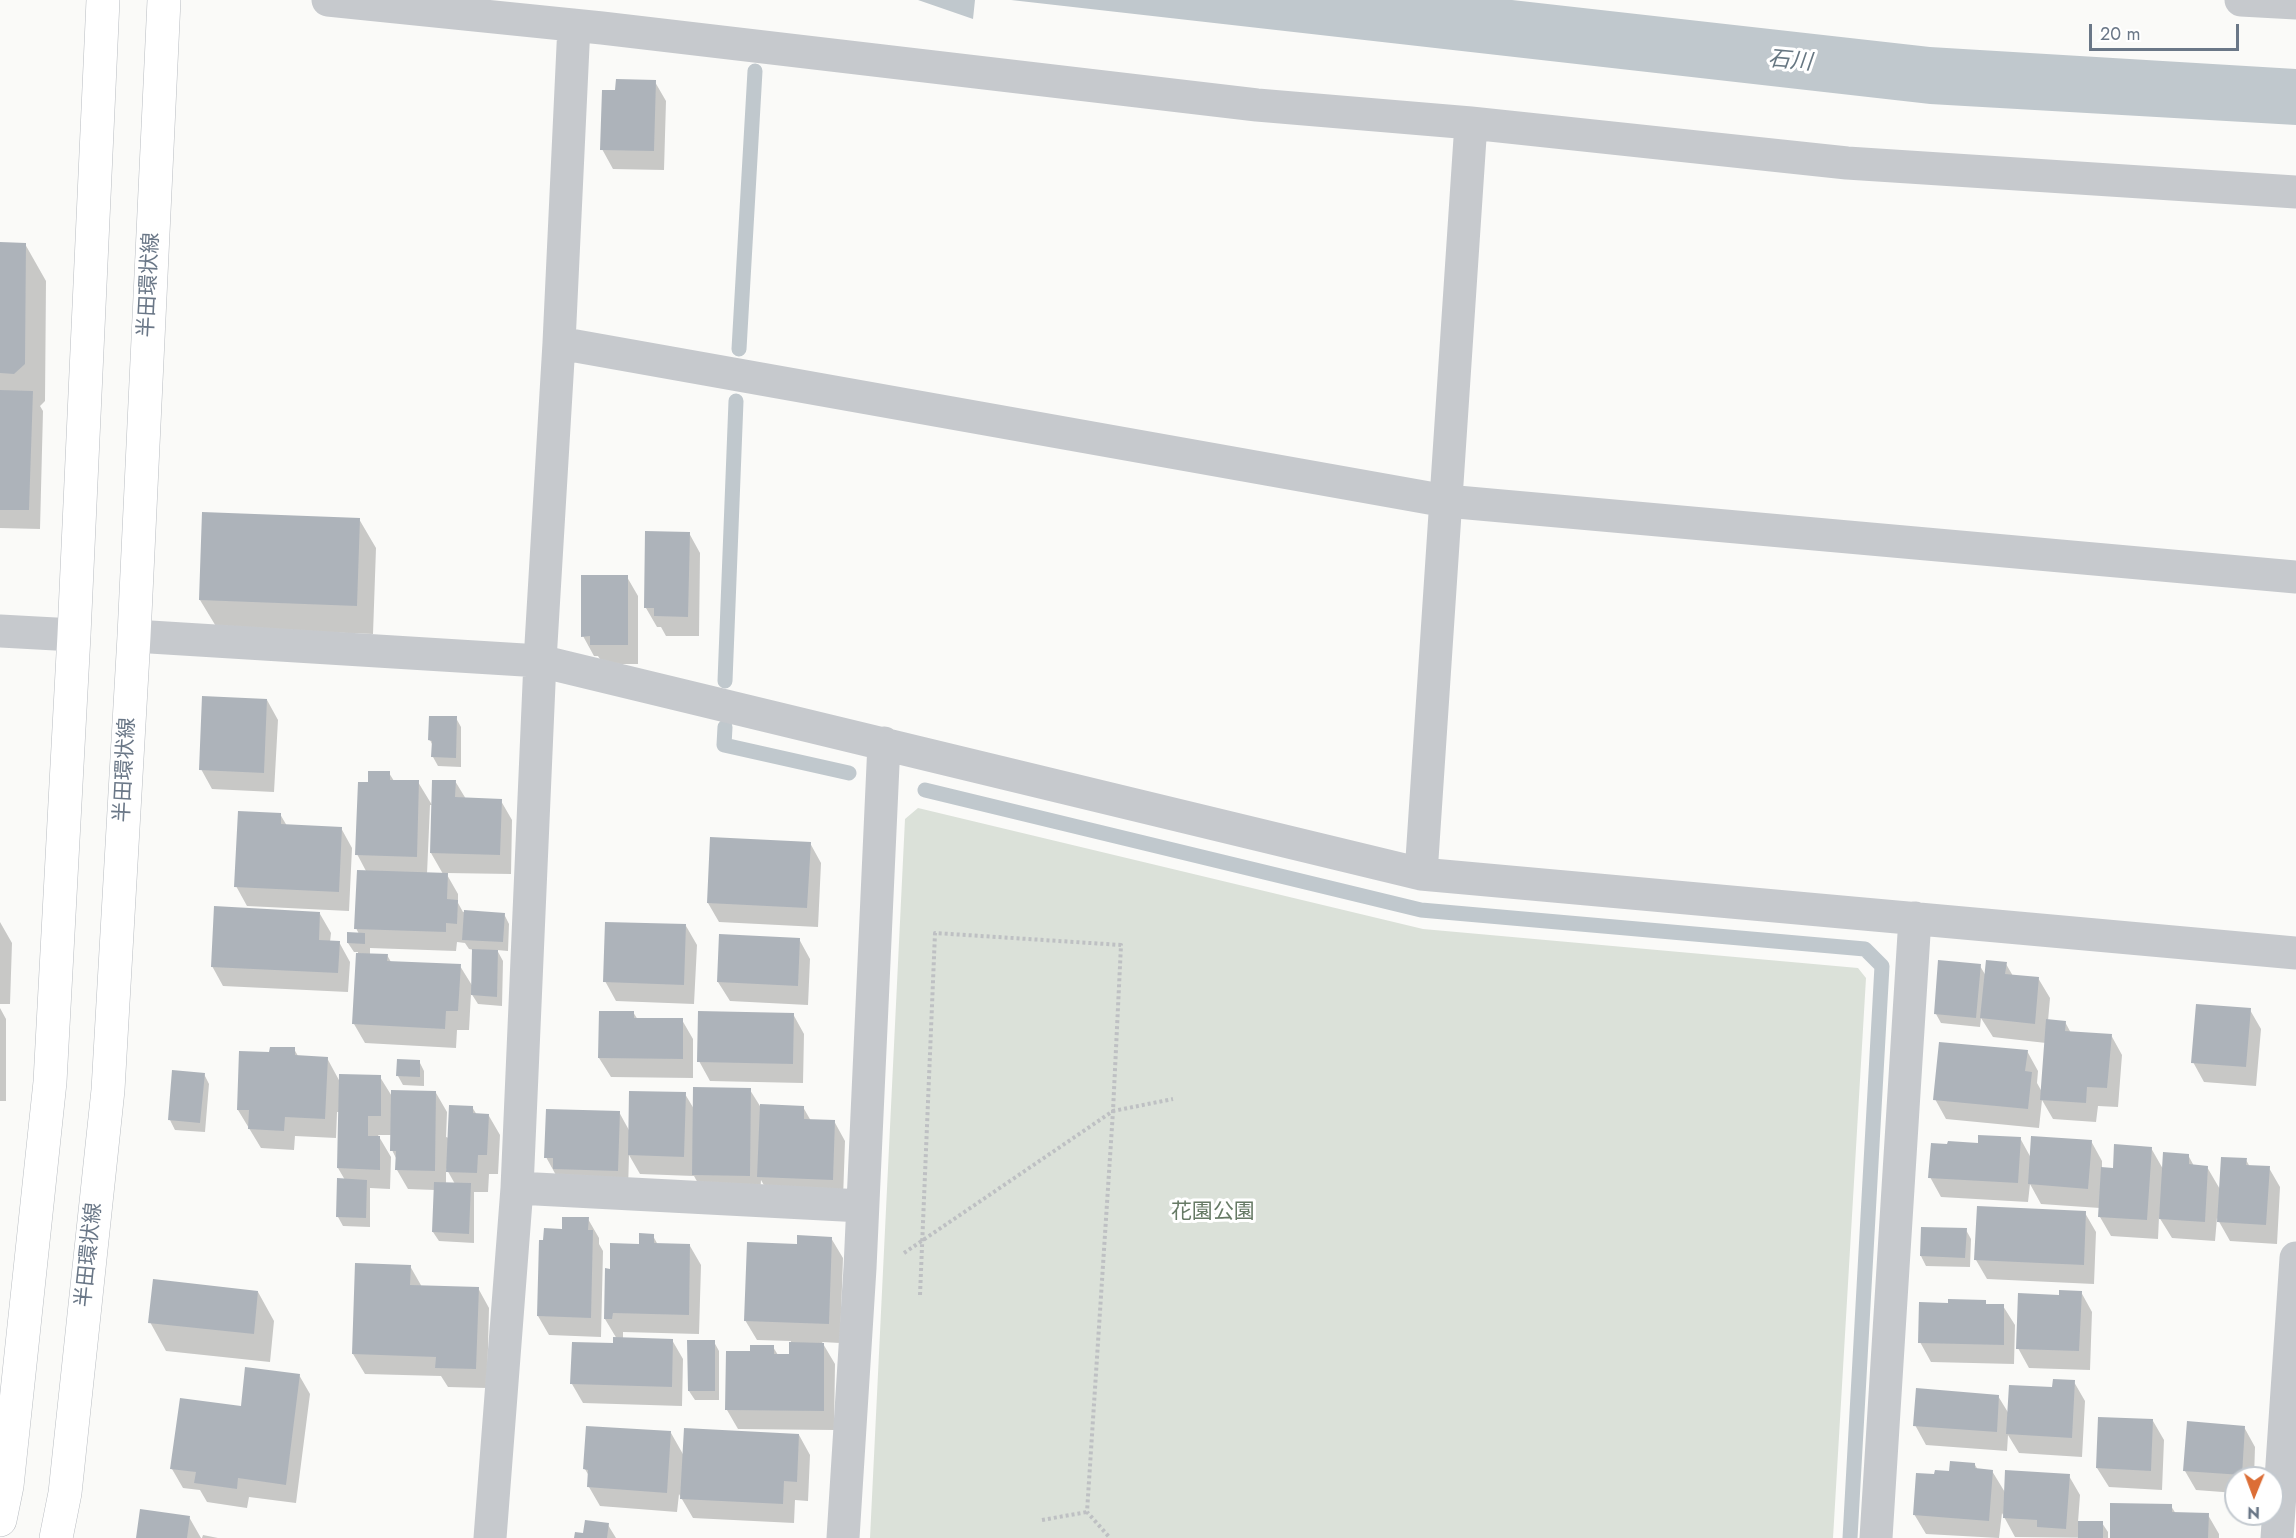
<!DOCTYPE html>
<html>
<head>
<meta charset="utf-8">
<style>
	body { margin:0 }
	#map { position:relative; width:2296px; height:1538px; overflow:hidden; background:#fafaf8; font-family:Jost,sans-serif }
	canvas { display:block }
	.north { position:absolute; left:2224px; top:1466px; width:60px; height:60px; box-sizing:border-box; background:#fff; border:2px solid #c3c9cf; border-radius:50%; rotate:181deg; font-size:16px; font-weight:700; line-height:24px; text-align:center; color:#6a7787 }
	.north::after { content:''; display:block; margin:auto; width:21px; height:27px; background:#dc6e36; clip-path:polygon(50% 0,100% 100%,50% 72%,0 100%) }
	.scale { position:absolute; left:2089px; top:24px; width:150px; height:27px; box-sizing:border-box; border:3px solid #6a7787; border-top:0; padding-left:8px; font-size:18px; line-height:21px; white-space:nowrap; color:#6a7787; -webkit-text-stroke:4px #fff; paint-order:stroke }
</style>
</head>
<body>
<div id="map">
<canvas width="2296" height="1538"></canvas>
<div class="north">N</div>
<div class="scale">20 m</div>
</div>
<script>
const ctx = document.querySelector('canvas').getContext('2d');
ctx.lineJoin = 'round';
function paint(path, color) {
  ctx.fillStyle = color;
  ctx.fill(path, 'evenodd');
}
function trace(path, color, width, dash) {
  ctx.strokeStyle = color;
  ctx.lineWidth = width;
  ctx.lineCap = dash ? 'butt' : 'round';
  ctx.setLineDash(dash || []);
  ctx.stroke(path);
}
function write(font, color, halo, rows, align = 'center') {
  ctx.font = font + ' Jost,"Noto Sans JP",sans-serif';
  ctx.lineWidth = 6;
  ctx.setLineDash([]);
  ctx.textBaseline = 'middle';
  ctx.strokeStyle = halo;
  ctx.fillStyle = color;
  for (const [text, x, y, turn = 0] of rows) {
    ctx.save();
    ctx.translate(x, y);
    ctx.rotate((+turn || 0) * Math.PI / 180);
    ctx.textAlign = isNaN(turn) ? turn : align;
    if (halo) ctx.strokeText(text, 0, 0);
    ctx.fillText(text, 0, 0);
    ctx.restore();
  }
}
const green = new Path2D(`
	M 918,808 L 1423,929 L 1858,968 L 1866,978 L 1833,1538 L 870,1538 L 905,819 Z`);
const water = new Path2D(`
	M 918,0 L 975,0 L 973,19 Z
	M 1011,0 L 1512,0 L 1930,47 L 2296,69 L 2296,125 L 1930,104 Z`);
const shadow = new Path2D(`
	M 655,82 L 666,101 L 664,170 L 613,169 L 602,149 L 617,92 Z
	M 0,243 L 25,244 L 46,281 L 45,401 L 40,406 L 43,411 L 40,529 L 0,528 Z
	M 359,519 L 376,548 L 373,634 L 217,628 L 200,600 Z
	M 689,533 L 700,553 L 699,636 L 666,636 L 661,627 L 657,627 L 646,608 Z
	M 627,577 L 638,596 L 638,664 L 603,664 L 598,656 L 594,656 L 583,636 Z
	M 267,700 L 278,720 L 274,792 L 212,789 L 201,769 Z
	M 456,718 L 461,727 L 461,767 L 438,766 L 433,757 L 433,746 L 430,740 Z
	M 389,773 L 394,781 L 418,782 L 432,805 L 430,805 L 427,874 L 443,874 L 431,853 L 455,781 L 466,799 L 501,801 L 512,820 L 511,874 L 446,873 L 458,894 L 458,903 L 463,912 L 504,914 L 509,924 L 508,951 L 497,950 L 503,961 L 502,1006 L 478,1004 L 471,993 L 469,1030 L 457,1030 L 456,1048 L 365,1043 L 354,1024 L 358,952 L 354,952 L 348,943 L 359,934 L 356,928 L 366,871 L 357,854 L 369,783 ZM 457,942 L 465,943 L 469,949 L 474,950 L 473,987 L 460,966 L 391,962 L 387,955 L 370,955 L 370,948 L 456,951 Z
	M 280,814 L 287,826 L 341,828 L 352,848 L 349,911 L 247,906 L 236,886 Z
	M 810,843 L 821,863 L 818,927 L 719,922 L 708,903 Z
	M 320,914 L 331,933 L 330,942 L 339,942 L 350,962 L 348,992 L 223,986 L 212,966 Z
	M 0,922 L 12,943 L 10,1004 L 0,1004 Z
	M 686,926 L 697,945 L 694,1004 L 616,1001 L 605,981 Z
	M 799,939 L 810,959 L 808,1005 L 730,1001 L 718,982 Z
	M 2006,964 L 2013,976 L 2038,978 L 2050,998 L 2048,1021 L 2065,1022 L 2071,1033 L 2111,1035 L 2122,1055 L 2118,1107 L 2098,1106 L 2096,1122 L 2053,1119 L 2042,1100 L 2039,1128 L 1946,1119 L 1935,1099 L 2027,1051 L 2038,1071 L 2037,1083 L 2042,1092 L 2046,1043 L 1993,1037 L 1981,1018 L 1980,1027 L 1941,1023 L 1936,1014 L 1980,966 L 1986,976 Z
	M 0,1008 L 6,1019 L 6,1101 L 0,1101 Z
	M 2250,1010 L 2261,1029 L 2256,1086 L 2204,1082 L 2193,1062 Z
	M 633,1012 L 638,1020 L 682,1020 L 693,1039 L 693,1078 L 611,1077 L 599,1058 Z
	M 793,1014 L 804,1034 L 803,1083 L 710,1081 L 699,1061 Z
	M 294,1049 L 298,1056 L 327,1058 L 340,1082 L 380,1077 L 393,1098 L 436,1093 L 447,1112 L 446,1137 L 449,1138 L 472,1107 L 477,1115 L 489,1116 L 500,1135 L 498,1174 L 489,1174 L 488,1192 L 474,1192 L 474,1243 L 439,1241 L 433,1232 L 435,1190 L 408,1189 L 397,1170 L 397,1160 L 392,1150 L 392,1135 L 378,1135 L 391,1157 L 390,1189 L 370,1188 L 370,1227 L 343,1226 L 338,1217 L 345,1180 L 338,1168 L 339,1112 L 337,1112 L 336,1138 L 295,1136 L 294,1150 L 261,1148 L 238,1110 L 270,1054 ZM 446,1168 L 455,1184 L 446,1183 Z
	M 419,1061 L 424,1071 L 424,1086 L 403,1085 L 398,1076 Z
	M 204,1074 L 209,1084 L 205,1132 L 175,1130 L 170,1120 Z
	M 750,1090 L 760,1106 L 803,1107 L 811,1121 L 834,1121 L 845,1141 L 843,1199 L 770,1196 L 761,1180 L 760,1195 L 704,1194 L 694,1176 L 640,1174 L 629,1155 L 628,1190 L 557,1177 L 546,1157 L 619,1112 L 630,1132 L 685,1094 L 694,1109 Z
	M 2020,1138 L 2031,1158 L 2091,1141 L 2102,1161 L 2102,1169 L 2114,1169 L 2151,1148 L 2163,1169 L 2188,1155 L 2194,1166 L 2207,1167 L 2221,1191 L 2246,1160 L 2250,1167 L 2269,1168 L 2280,1187 L 2277,1244 L 2230,1241 L 2217,1218 L 2215,1241 L 2172,1238 L 2159,1217 L 2158,1239 L 2111,1236 L 2100,1217 L 2100,1208 L 2041,1204 L 2030,1184 L 2028,1202 L 1941,1197 L 1930,1177 L 1979,1144 Z
	M 2085,1213 L 2096,1232 L 2094,1284 L 1987,1279 L 1976,1260 Z
	M 588,1219 L 599,1238 L 599,1244 L 603,1251 L 601,1337 L 549,1335 L 538,1316 L 545,1241 Z
	M 1922,1228 L 1966,1230 L 1971,1239 L 1970,1267 L 1926,1266 L 1921,1256 Z
	M 653,1236 L 658,1245 L 690,1246 L 701,1265 L 699,1334 L 623,1332 L 623,1339 L 672,1340 L 683,1359 L 682,1406 L 583,1403 L 572,1384 L 614,1345 L 617,1339 L 605,1319 L 611,1271 Z
	M 831,1238 L 843,1258 L 840,1343 L 822,1342 L 835,1364 L 834,1430 L 738,1429 L 727,1410 L 751,1353 L 773,1347 L 778,1355 L 791,1355 L 791,1341 L 757,1340 L 745,1320 L 799,1246 Z
	M 356,1265 L 410,1266 L 422,1287 L 478,1288 L 489,1308 L 487,1388 L 448,1387 L 441,1376 L 365,1374 L 353,1354 Z
	M 258,1292 L 274,1321 L 270,1362 L 166,1351 L 150,1322 Z
	M 2081,1292 L 2092,1312 L 2090,1370 L 2029,1368 L 2018,1348 L 2061,1296 Z
	M 1985,1301 L 1987,1306 L 2003,1306 L 2015,1325 L 2014,1364 L 1931,1362 L 1920,1342 L 1950,1305 Z
	M 714,1342 L 719,1351 L 719,1400 L 695,1400 L 689,1391 Z
	M 299,1375 L 310,1394 L 296,1503 L 249,1497 L 247,1508 L 207,1502 L 200,1490 L 183,1488 L 172,1469 L 242,1407 Z
	M 2074,1382 L 2085,1401 L 2082,1457 L 2019,1453 L 2008,1435 L 2007,1451 L 1926,1445 L 1915,1425 L 1998,1396 L 2009,1414 L 2053,1389 Z
	M 2153,1421 L 2164,1440 L 2162,1490 L 2109,1487 L 2097,1468 Z
	M 2244,1427 L 2255,1447 L 2254,1478 L 2236,1478 L 2236,1493 L 2196,1490 L 2185,1471 Z
	M 671,1433 L 684,1456 L 799,1435 L 810,1455 L 808,1501 L 795,1500 L 794,1523 L 693,1518 L 679,1494 L 677,1512 L 600,1506 L 589,1487 L 589,1476 L 585,1469 Z
	M 1975,1465 L 1978,1470 L 1992,1471 L 2006,1494 L 2069,1476 L 2080,1495 L 2078,1522 L 2102,1523 L 2108,1532 L 2108,1538 L 2015,1537 L 2002,1513 L 1999,1538 L 1926,1534 L 1914,1514 L 1935,1476 Z
	M 2171,1506 L 2176,1514 L 2208,1515 L 2219,1534 L 2219,1538 L 2111,1538 Z
	M 189,1517 L 201,1538 L 138,1538 Z
	M 608,1525 L 616,1538 L 575,1538 L 585,1535 Z
	M 203,1535 L 218,1538 L 202,1538 Z`);
const stream = new Path2D(`
	M 739,349 L 755,71
	M 725,681 L 736,401
	M 725,727 L 724,745 L 849,773
	M 925,790 L 1421,910 L 1865,949 L 1882,966 L 1850,1538`);
const building = new Path2D(`
	M 616,79 L 656,80 L 654,151 L 600,150 L 602,90 L 615,90 Z
	M 0,242 L 26,243 L 25,364 L 14,374 L 0,373 Z
	M 0,390 L 33,391 L 29,510 L 0,510 Z
	M 202,512 L 360,518 L 357,606 L 199,600 Z
	M 645,531 L 690,532 L 688,617 L 654,616 L 654,608 L 644,608 Z
	M 581,575 L 628,575 L 628,645 L 590,645 L 590,636 L 581,637 Z
	M 202,696 L 267,699 L 264,773 L 199,770 Z
	M 429,716 L 457,716 L 456,758 L 431,757 L 432,741 L 428,740 Z
	M 368,771 L 390,771 L 390,780 L 419,780 L 417,857 L 355,855 L 358,782 L 368,782 Z
	M 432,780 L 456,780 L 455,797 L 502,799 L 500,855 L 430,853 Z
	M 238,811 L 281,813 L 281,824 L 342,827 L 339,892 L 234,887 Z
	M 710,837 L 811,842 L 807,908 L 707,903 Z
	M 357,870 L 448,873 L 447,899 L 458,900 L 457,924 L 446,923 L 446,932 L 354,929 Z
	M 214,906 L 320,912 L 319,940 L 340,941 L 338,973 L 211,967 Z
	M 464,910 L 505,913 L 503,942 L 462,940 Z
	M 605,922 L 686,924 L 684,985 L 603,982 Z
	M 347,932 L 365,933 L 365,944 L 347,943 Z
	M 719,934 L 800,938 L 798,986 L 717,982 Z
	M 472,949 L 498,950 L 497,997 L 471,995 Z
	M 356,953 L 388,954 L 387,961 L 461,964 L 458,1011 L 446,1011 L 445,1029 L 352,1024 Z
	M 1938,960 L 1981,964 L 1976,1018 L 1934,1014 Z
	M 1986,960 L 2007,962 L 2005,974 L 2039,977 L 2035,1024 L 1980,1018 Z
	M 2196,1004 L 2251,1008 L 2246,1067 L 2191,1063 Z
	M 599,1011 L 634,1011 L 634,1018 L 683,1018 L 683,1059 L 598,1058 Z
	M 698,1011 L 794,1013 L 793,1064 L 697,1062 Z
	M 2046,1019 L 2066,1021 L 2065,1031 L 2112,1034 L 2107,1088 L 2087,1087 L 2086,1103 L 2040,1100 Z
	M 1939,1042 L 2028,1050 L 2025,1071 L 2032,1072 L 2028,1109 L 1933,1100 Z
	M 270,1047 L 295,1047 L 295,1055 L 328,1057 L 325,1119 L 285,1117 L 284,1131 L 248,1129 L 249,1110 L 237,1110 L 239,1051 L 269,1052 Z
	M 397,1059 L 420,1060 L 420,1077 L 396,1076 Z
	M 172,1070 L 205,1073 L 200,1123 L 168,1120 Z
	M 339,1074 L 381,1075 L 381,1116 L 368,1116 L 368,1136 L 380,1136 L 380,1170 L 337,1168 Z
	M 693,1087 L 751,1088 L 750,1176 L 692,1175 Z
	M 391,1090 L 436,1091 L 435,1171 L 395,1170 L 396,1151 L 390,1151 Z
	M 629,1091 L 686,1092 L 684,1157 L 628,1155 Z
	M 760,1104 L 804,1106 L 804,1119 L 835,1120 L 833,1180 L 757,1177 Z
	M 449,1105 L 473,1106 L 473,1113 L 489,1114 L 487,1155 L 478,1155 L 477,1173 L 446,1172 Z
	M 546,1109 L 620,1111 L 618,1171 L 553,1169 L 553,1158 L 544,1158 Z
	M 1978,1135 L 2021,1137 L 2018,1183 L 1928,1178 L 1931,1143 L 1947,1144 L 1948,1141 L 1978,1143 Z
	M 2031,1136 L 2092,1140 L 2088,1189 L 2028,1184 Z
	M 2114,1144 L 2152,1147 L 2147,1220 L 2098,1217 L 2101,1167 L 2113,1168 Z
	M 2163,1152 L 2189,1154 L 2189,1164 L 2208,1166 L 2205,1222 L 2159,1219 Z
	M 2221,1157 L 2247,1158 L 2246,1165 L 2270,1166 L 2266,1225 L 2217,1222 Z
	M 337,1178 L 367,1180 L 366,1218 L 336,1217 Z
	M 434,1182 L 471,1183 L 469,1234 L 432,1232 Z
	M 1977,1206 L 2086,1211 L 2084,1265 L 1974,1260 Z
	M 562,1217 L 589,1217 L 588,1230 L 593,1230 L 591,1318 L 537,1316 L 539,1240 L 543,1240 L 544,1228 L 562,1229 Z
	M 1921,1227 L 1967,1228 L 1965,1258 L 1920,1256 Z
	M 639,1233 L 654,1234 L 654,1243 L 690,1244 L 689,1315 L 613,1313 L 612,1319 L 604,1319 L 605,1268 L 610,1269 L 610,1243 L 639,1244 Z
	M 797,1235 L 832,1237 L 829,1324 L 744,1321 L 747,1242 L 797,1244 Z
	M 355,1263 L 411,1265 L 410,1285 L 479,1287 L 476,1369 L 435,1368 L 436,1357 L 352,1354 Z
	M 153,1279 L 258,1291 L 254,1334 L 148,1323 Z
	M 2059,1290 L 2082,1291 L 2079,1351 L 2016,1349 L 2018,1293 L 2059,1295 Z
	M 1948,1299 L 1986,1300 L 1986,1304 L 2004,1304 L 2004,1345 L 1918,1343 L 1919,1302 L 1948,1303 Z
	M 613,1337 L 673,1339 L 672,1387 L 570,1384 L 572,1342 L 613,1343 Z
	M 687,1340 L 715,1340 L 715,1391 L 688,1391 Z
	M 789,1342 L 824,1343 L 824,1411 L 725,1410 L 726,1351 L 750,1351 L 750,1345 L 774,1345 L 774,1354 L 789,1354 Z
	M 245,1367 L 300,1374 L 286,1485 L 238,1478 L 237,1489 L 194,1483 L 196,1472 L 170,1469 L 180,1398 L 241,1406 Z
	M 2053,1379 L 2075,1380 L 2072,1438 L 2006,1434 L 2009,1385 L 2052,1387 Z
	M 1916,1388 L 1999,1395 L 1997,1432 L 1913,1426 Z
	M 2098,1417 L 2153,1419 L 2151,1471 L 2096,1468 Z
	M 2187,1421 L 2245,1426 L 2242,1475 L 2183,1471 Z
	M 586,1426 L 671,1431 L 667,1493 L 587,1487 L 588,1470 L 583,1469 Z
	M 684,1428 L 799,1434 L 797,1482 L 784,1481 L 783,1504 L 680,1499 Z
	M 1950,1461 L 1975,1463 L 1975,1468 L 1993,1470 L 1989,1521 L 1913,1515 L 1916,1473 L 1934,1474 L 1935,1470 L 1949,1471 Z
	M 2005,1470 L 2070,1474 L 2066,1529 L 2037,1527 L 2037,1520 L 2003,1518 Z
	M 2110,1503 L 2172,1504 L 2172,1512 L 2209,1513 L 2208,1538 L 2110,1538 Z
	M 140,1509 L 190,1516 L 187,1538 L 136,1538 Z
	M 585,1520 L 609,1523 L 607,1538 L 574,1538 L 575,1532 L 583,1533 Z
	M 2078,1521 L 2103,1521 L 2103,1538 L 2078,1538 Z`);
const path = new Path2D(`
	M 904,1253 L 1113,1111 L 1173,1099
	M 920,1295 L 935,933 L 1121,945 L 1113,1111 L 1087,1512 L 1110,1538
	M 1042,1520 L 1087,1512`);
const minor = new Path2D(`
	M 328,0 L 602,28 L 1257,105 L 1471,123 L 1847,163 L 2296,192
	M 2241,0 L 2296,3
	M 559,343 L 1446,501 L 2296,577
	M 0,631 L 74,635
	M 134,636 L 540,661 L 1421,874 L 2296,953
	M 1421,874 L 1471,123
	M 517,1188 L 862,1206
	M 490,1538 L 517,1188 L 540,661 L 559,343 L 574,25
	M 843,1538 L 860,1268 L 884,743
	M 1876,1538 L 1915,918
	M 2277,1538 L 2296,1258`);
const secondary = new Path2D(`
	M 0,1520 L 7,1486 L 50,1082 L 74,635 L 103,0
	M 56,1538 L 65,1493 L 108,1090 L 134,636 L 164,0`);
const streetNames = [
	["半田環状線",150,285,-87],
	["半田環状線",126,770,-87],
	["半田環状線",90,1255,-84]
];
const parkNames = [
	["花園公園",1213,1213]
];
const waterNames = [
	["石川",1790,62,5]
];
paint(green, '#dbe1d9');
paint(water, '#c0c8cd');
paint(shadow, '#0003');
trace(stream, '#c0c8cd', 15);
paint(building, '#adb3ba');
trace(secondary, '#b8bcc1', 34);
trace(path, '#bec0c3', 4, [3, 3]);
trace(minor, '#c6c9cd', 33);
trace(secondary, '#fff', 33);
write('21px', '#6a7787', '#fff', streetNames);
write('21px', '#667a65', '#fff', parkNames);
write('italic 22px', '#677782', '#fff', waterNames);
</script>
</body>
</html>
